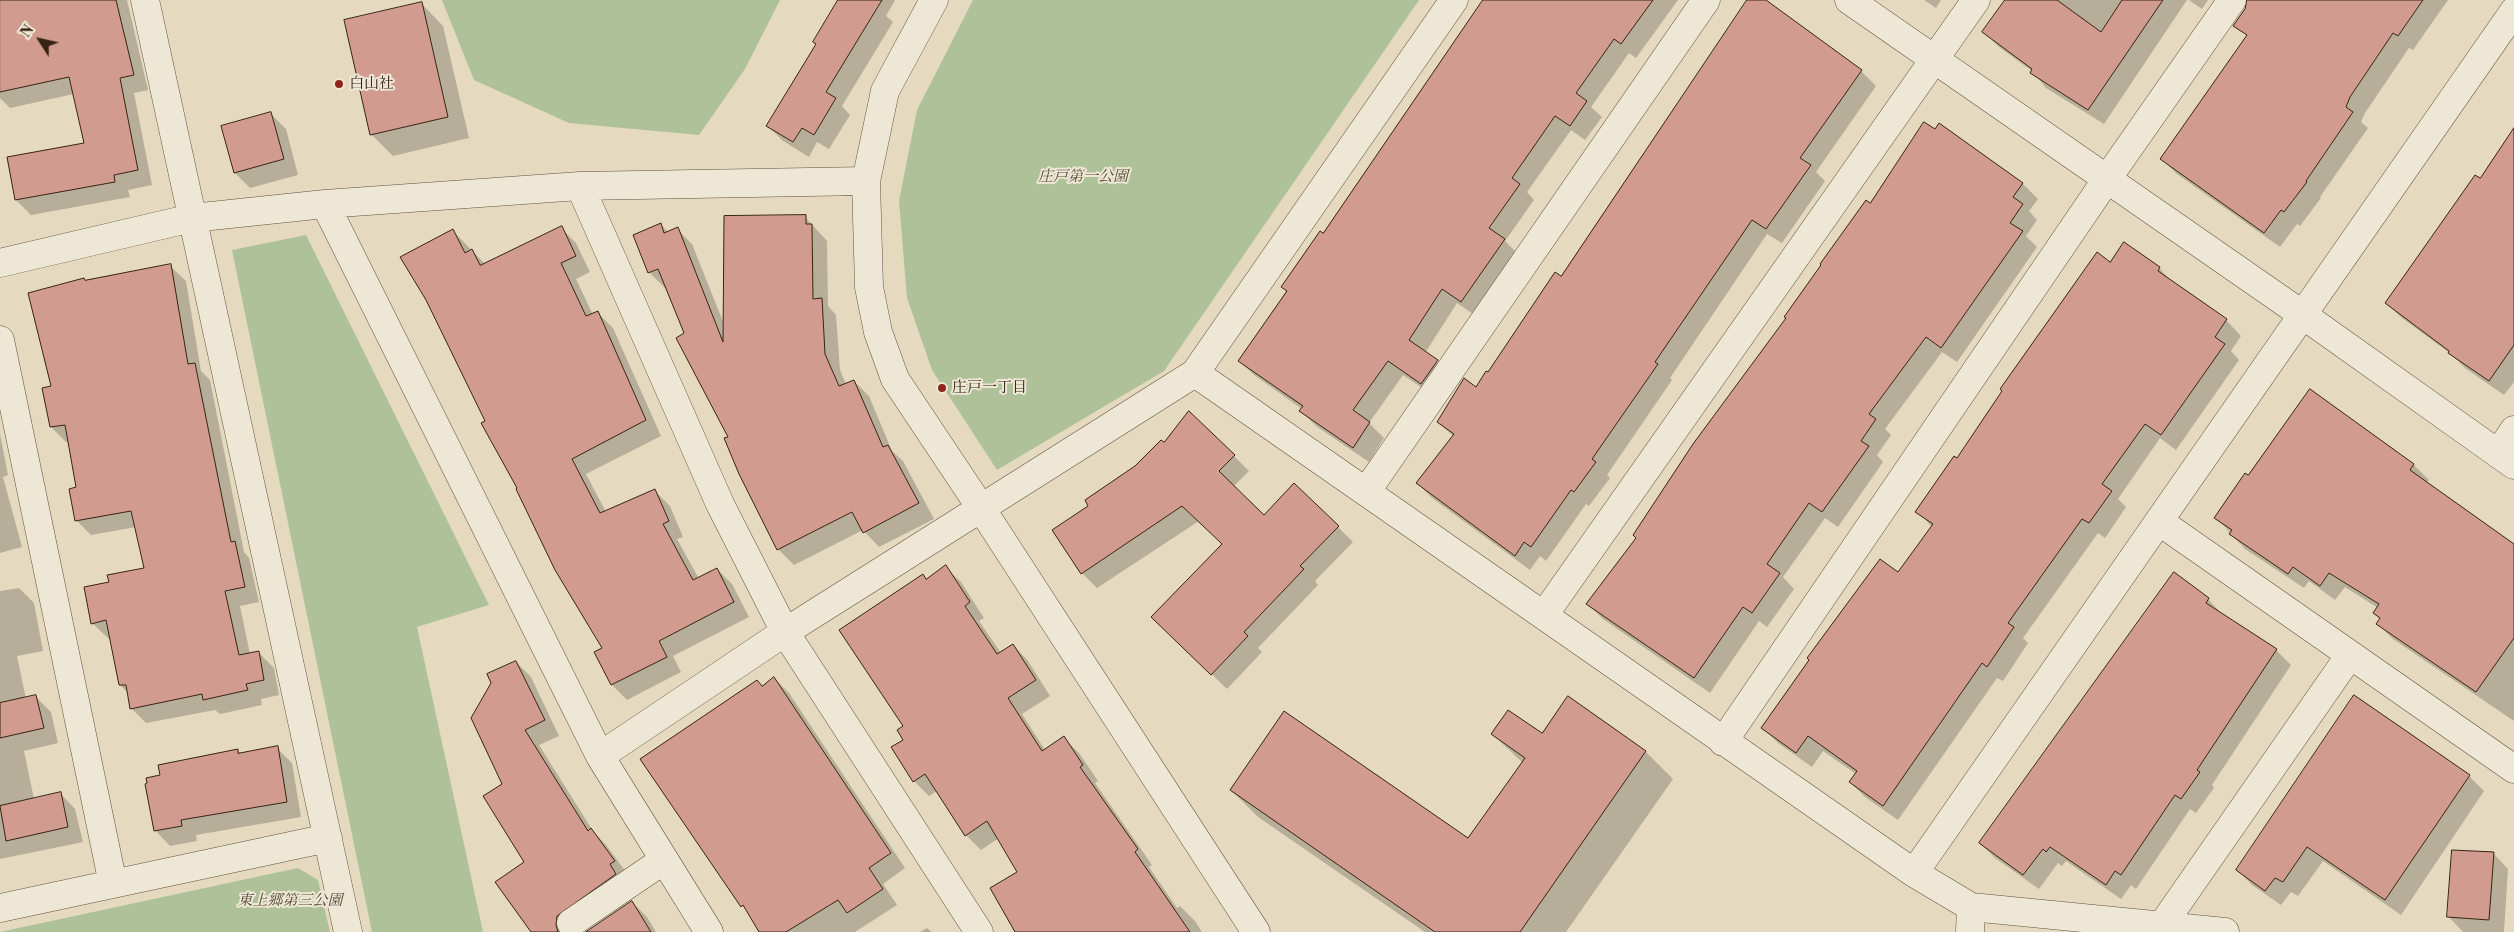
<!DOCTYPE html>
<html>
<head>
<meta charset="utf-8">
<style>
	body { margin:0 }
	#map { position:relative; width:2514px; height:932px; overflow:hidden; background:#e5dac0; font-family:"Libre Bodoni",serif }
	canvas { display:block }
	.north { position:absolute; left:15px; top:15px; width:50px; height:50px; -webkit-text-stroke:4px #eee7d6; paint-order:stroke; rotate:305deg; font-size:14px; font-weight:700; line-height:20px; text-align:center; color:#372313 }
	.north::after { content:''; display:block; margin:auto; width:18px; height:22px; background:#372313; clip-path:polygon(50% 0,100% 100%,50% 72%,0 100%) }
</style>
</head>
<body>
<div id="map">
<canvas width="2514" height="932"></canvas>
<div class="north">N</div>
</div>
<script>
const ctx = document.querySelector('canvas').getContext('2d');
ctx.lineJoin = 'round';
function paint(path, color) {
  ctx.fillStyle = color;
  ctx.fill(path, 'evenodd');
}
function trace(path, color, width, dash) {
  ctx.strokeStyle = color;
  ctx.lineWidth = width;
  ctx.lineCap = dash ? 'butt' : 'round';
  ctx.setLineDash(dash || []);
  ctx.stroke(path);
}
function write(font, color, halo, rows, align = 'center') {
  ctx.font = font + ' "Libre Bodoni","Noto Serif JP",serif';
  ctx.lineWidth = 4;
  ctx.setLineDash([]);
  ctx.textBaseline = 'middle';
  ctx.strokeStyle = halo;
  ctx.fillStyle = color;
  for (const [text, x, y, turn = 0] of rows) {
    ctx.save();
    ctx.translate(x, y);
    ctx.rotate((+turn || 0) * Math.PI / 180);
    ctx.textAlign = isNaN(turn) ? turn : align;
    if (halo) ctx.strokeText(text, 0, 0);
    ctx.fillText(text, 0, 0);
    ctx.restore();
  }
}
const green = new Path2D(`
	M 442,0 L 780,0 L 745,69 L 699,135 L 569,123 L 474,80 Z
	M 973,0 L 1419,0 L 1164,371 L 997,470 L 932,370 L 907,298 L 899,201 L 917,110 Z
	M 306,235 L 489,605 L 417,627 L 483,932 L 372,932 L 232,250 Z
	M 298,868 L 318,880 L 330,932 L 0,932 Z`);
const shadow = new Path2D(`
	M 0,0 L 127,0 L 148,90 L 134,93 L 152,185 L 128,190 L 130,197 L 31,215 L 16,200 L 9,158 L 85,144 L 74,94 L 10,108 L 0,98 Z
	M 839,0 L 895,0 L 886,16 L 893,22 L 842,106 L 850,115 L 829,149 L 817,142 L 809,157 L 783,141 L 768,126 L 817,45 Z
	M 1489,0 L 1678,0 L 1636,58 L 1629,53 L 1591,107 L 1602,117 L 1585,140 L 1571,130 L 1527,192 L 1534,200 L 1505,241 L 1519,255 L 1476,316 L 1457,303 L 1425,353 L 1452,376 L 1437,398 L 1403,375 L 1369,423 L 1384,438 L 1369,462 L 1316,426 L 1301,411 L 1302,409 L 1254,375 L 1239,361 L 1443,58 L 1472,16 Z
	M 1749,0 L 1763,0 L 1861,71 L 1876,86 L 1816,172 L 1825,181 L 1782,243 L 1767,234 L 1670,378 L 1672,380 L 1607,475 L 1610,478 L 1589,506 L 1586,504 L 1546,561 L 1540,556 L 1530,570 L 1432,498 L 1417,483 L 1453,436 L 1438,422 L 1464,380 L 1476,388 L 1561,277 Z
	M 1924,0 L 1941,0 L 1936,8 Z
	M 2006,0 L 2187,0 L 2104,124 L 2046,88 L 2032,71 L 1999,47 L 1984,32 Z
	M 2189,0 L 2208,0 L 2202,9 Z
	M 2275,0 L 2448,0 L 2413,50 L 2409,48 L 2365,113 L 2361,122 L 2368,128 L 2320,197 L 2321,198 L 2300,226 L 2297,224 L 2280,247 L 2177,174 L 2162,159 Z
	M 422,4 L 443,26 L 469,138 L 393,156 L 371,134 Z
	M 271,114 L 286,129 L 298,175 L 250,188 L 235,173 L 223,127 Z
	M 1939,125 L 2023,184 L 2038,199 L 2029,211 L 2037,220 L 2026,236 L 2037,247 L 1957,362 L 1942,352 L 1885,429 L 1891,435 L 1877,455 L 1883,462 L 1838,527 L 1825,518 L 1783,577 L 1794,589 L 1767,627 L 1759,621 L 1710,693 L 1603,619 L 1588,604 L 1637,538 L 1871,205 Z
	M 2514,130 L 2514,382 L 2504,395 L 2465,368 L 2451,354 L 2402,318 L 2386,303 L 2480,179 Z
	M 805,217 L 827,241 L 828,306 L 836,315 L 840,370 L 846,384 L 854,381 L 869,396 L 892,451 L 903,461 L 934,519 L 879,547 L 863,530 L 794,565 L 778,549 L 740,473 L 730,437 L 667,287 L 665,288 L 650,273 L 635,235 L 661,225 L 668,232 L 677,229 L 692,244 L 724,324 Z
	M 561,228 L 576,243 L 590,272 L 576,279 L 593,315 L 598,313 L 613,328 L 661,436 L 586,474 L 606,512 L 655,491 L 670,506 L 683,537 L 677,539 L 699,579 L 717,569 L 732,584 L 749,617 L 673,656 L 681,672 L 627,700 L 612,685 L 596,653 L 604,648 L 519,488 L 487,422 L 453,231 L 485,264 Z
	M 2110,263 L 2159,268 L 2174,284 L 2226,320 L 2241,336 L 2231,351 L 2239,360 L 2176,450 L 2160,438 L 2118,499 L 2126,507 L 2105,538 L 2098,533 L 2023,638 L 2028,643 L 2003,681 L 1997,678 L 1898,820 L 1865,797 L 1850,782 L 1856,774 L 1823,751 L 1812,767 L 1778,743 L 1763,728 L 1898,574 L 1932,527 L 1917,511 Z
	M 170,266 L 186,281 L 201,371 L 210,380 L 244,552 L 249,558 L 259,602 L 240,606 L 250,654 L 258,652 L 274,668 L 279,695 L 261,699 L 262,705 L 220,714 L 215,710 L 146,723 L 131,708 L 128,693 L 120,685 L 111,638 L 108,638 L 92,623 L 110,583 L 146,568 L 136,527 L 91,535 L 76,520 L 78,488 L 69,442 L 66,442 L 51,427 L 53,387 L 85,281 Z
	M 2310,391 L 2414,465 L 2429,480 L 2426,483 L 2514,546 L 2514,721 L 2393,639 L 2378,624 L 2381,620 L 2374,613 L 2378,608 L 2345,587 L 2335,600 L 2309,581 L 2304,588 L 2245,549 L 2216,517 L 2248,477 Z
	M 0,434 L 8,475 L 3,477 L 22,547 L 0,553 Z
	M 1234,456 L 1249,471 L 1233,487 L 1264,516 L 1338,527 L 1353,542 L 1315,581 L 1318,585 L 1258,648 L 1262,652 L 1227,689 L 1168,632 L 1224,545 L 1199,521 L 1097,588 L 1082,573 Z
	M 945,567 L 961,582 L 984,618 L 979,621 L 1001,653 L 1013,645 L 1028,661 L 1050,696 L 1022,714 L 1045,750 L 1064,738 L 1079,753 L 1098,781 L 1095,783 L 1152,865 L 1149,867 L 1177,908 L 1180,906 L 1195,921 L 1202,932 L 1020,932 L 1019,873 L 999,838 L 981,850 L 966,835 L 937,791 L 929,796 L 914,781 L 905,740 L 923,575 L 927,580 Z
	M 2175,574 L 2208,599 L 2223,615 L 2276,650 L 2291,665 L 2212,785 L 2214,788 L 2196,813 L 2190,809 L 2136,889 L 2131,885 L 2121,899 L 2066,861 L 2062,866 L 2058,863 L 2039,889 L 1995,858 L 1980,843 Z
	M 19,588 L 34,603 L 43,651 L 17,656 L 26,699 L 36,697 L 51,712 L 58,743 L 24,751 L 34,799 L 60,793 L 75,809 L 83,842 L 0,859 L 0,591 Z
	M 516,662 L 531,677 L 559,736 L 539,745 L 593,831 L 606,845 L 629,876 L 572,932 L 533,932 L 525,862 L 503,785 Z
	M 774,678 L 789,693 L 905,868 L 883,884 L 897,905 L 855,932 L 761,932 L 642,760 Z
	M 2354,696 L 2469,776 L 2484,791 L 2401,915 L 2323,861 L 2298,896 L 2291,892 L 2281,905 L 2252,885 L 2237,870 Z
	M 1568,697 L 1646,752 L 1673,779 L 1566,932 L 1425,932 L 1258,817 L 1231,790 L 1469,840 L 1523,763 L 1492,734 L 1542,735 Z
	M 277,748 L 292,763 L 301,817 L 196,835 L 197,841 L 170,846 L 155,830 L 237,750 L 240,753 Z
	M 2493,853 L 2508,869 L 2504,932 L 2463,932 L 2448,916 Z
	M 632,902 L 647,917 L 656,932 L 588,932 Z
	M 927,928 L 932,932 L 920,932 Z`);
const building = new Path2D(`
	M 0,0 L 116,0 L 134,75 L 120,78 L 138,170 L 114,175 L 115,182 L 15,200 L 7,157 L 84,143 L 69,77 L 0,92 Z
	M 838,0 L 882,0 L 826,92 L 836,98 L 814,135 L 802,128 L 793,142 L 766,126 L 816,44 L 813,42 Z
	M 1483,0 L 1653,0 L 1621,44 L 1614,39 L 1576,93 L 1587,101 L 1570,126 L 1555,116 L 1512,178 L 1520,184 L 1489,228 L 1505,239 L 1461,302 L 1442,289 L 1409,340 L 1438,360 L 1421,384 L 1388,361 L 1353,410 L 1370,422 L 1353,448 L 1299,411 L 1303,406 L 1238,361 L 1287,291 L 1281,287 L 1320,231 L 1323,233 Z
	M 1747,0 L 1766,0 L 1862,70 L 1800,158 L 1811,165 L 1766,229 L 1752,220 L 1655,362 L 1658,364 L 1592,459 L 1596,462 L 1574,492 L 1571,490 L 1531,547 L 1524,542 L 1515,556 L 1416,483 L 1454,434 L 1437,422 L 1464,378 L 1476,387 L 1486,371 L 1488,372 L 1555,272 L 1561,276 Z
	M 2005,0 L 2057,0 L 2101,32 L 2122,0 L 2163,0 L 2088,110 L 2030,73 L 2032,69 L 1982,32 Z
	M 2247,0 L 2423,0 L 2398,36 L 2393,33 L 2350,97 L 2346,107 L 2353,112 L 2306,181 L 2307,182 L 2284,212 L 2281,210 L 2264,233 L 2160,159 L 2247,35 L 2233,26 L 2245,9 Z
	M 422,2 L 448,117 L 370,135 L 344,20 Z
	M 271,112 L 284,159 L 234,173 L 221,126 Z
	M 1924,122 L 1935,129 L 1939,123 L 2023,183 L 2013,197 L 2023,204 L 2010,223 L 2023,231 L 1941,348 L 1926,337 L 1869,414 L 1876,419 L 1861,441 L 1869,446 L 1822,512 L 1809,503 L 1767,564 L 1780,573 L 1752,613 L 1743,607 L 1694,678 L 1586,604 L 1636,538 L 1633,535 L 1693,444 L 1786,318 L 1784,317 L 1821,265 L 1820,264 L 1866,200 L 1870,203 Z
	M 2514,128 L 2514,345 L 2489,381 L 2448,353 L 2449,351 L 2385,303 L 2475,175 L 2480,178 Z
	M 806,215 L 806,224 L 812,224 L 813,299 L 822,298 L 825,354 L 839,386 L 854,380 L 883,447 L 888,445 L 919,503 L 863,533 L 852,512 L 777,550 L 739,474 L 724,438 L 728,437 L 676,338 L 684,333 L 658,269 L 648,273 L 633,235 L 661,223 L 664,233 L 678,227 L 723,342 L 724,216 Z
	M 562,226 L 576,256 L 561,263 L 586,316 L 598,311 L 646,420 L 572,459 L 600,513 L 655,489 L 669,521 L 663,524 L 693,580 L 717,568 L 734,602 L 659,641 L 667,657 L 611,685 L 594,652 L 602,648 L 555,570 L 516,489 L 517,488 L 481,423 L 485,421 L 426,300 L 400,257 L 453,229 L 465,253 L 472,249 L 480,265 Z
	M 2124,242 L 2160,267 L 2158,271 L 2227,319 L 2215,337 L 2225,344 L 2161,435 L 2145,424 L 2102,484 L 2112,491 L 2089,523 L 2082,519 L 2008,623 L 2014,627 L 1987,667 L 1982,663 L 1883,806 L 1849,782 L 1857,771 L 1808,736 L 1796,753 L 1761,728 L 1809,660 L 1807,658 L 1880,559 L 1898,572 L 1933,524 L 1915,512 L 1954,456 L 1957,458 L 2002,391 L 2000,389 L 2097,252 L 2110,262 Z
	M 171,264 L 188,364 L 195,363 L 231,542 L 235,541 L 245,587 L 225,591 L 239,655 L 259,651 L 264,680 L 246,684 L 248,690 L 203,700 L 202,694 L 130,709 L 126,685 L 119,685 L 106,620 L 91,624 L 84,587 L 109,582 L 107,575 L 144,568 L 131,511 L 75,521 L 69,489 L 76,487 L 65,425 L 50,427 L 42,388 L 51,386 L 28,293 L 84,278 L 85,280 Z
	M 2310,389 L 2414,464 L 2410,470 L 2514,544 L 2514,638 L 2476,692 L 2376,624 L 2380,618 L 2373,613 L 2379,604 L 2329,573 L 2320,586 L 2293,567 L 2288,574 L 2229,534 L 2232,530 L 2214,518 L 2245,473 L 2248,475 Z
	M 1189,411 L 1235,455 L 1219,471 L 1264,515 L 1294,483 L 1339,526 L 1300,566 L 1304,569 L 1244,632 L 1248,636 L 1211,675 L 1151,617 L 1222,544 L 1182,506 L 1081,574 L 1052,530 L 1088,506 L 1085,500 L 1135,466 L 1161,440 L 1164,442 Z
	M 946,565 L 970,602 L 965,606 L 997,654 L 1013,644 L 1036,680 L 1008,698 L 1042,751 L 1064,736 L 1083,765 L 1080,767 L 1138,849 L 1135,852 L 1190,932 L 1015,932 L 990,888 L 1017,872 L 987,821 L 965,836 L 925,774 L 913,782 L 891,747 L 903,740 L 897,730 L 903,726 L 839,630 L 923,574 L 926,579 Z
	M 2174,572 L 2209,598 L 2206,603 L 2277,649 L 2197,770 L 2200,772 L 2181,799 L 2175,795 L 2121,875 L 2115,871 L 2106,885 L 2050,847 L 2046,852 L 2043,849 L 2023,875 L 1979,843 Z
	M 516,661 L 545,720 L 525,730 L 588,831 L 591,828 L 615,861 L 610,864 L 616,874 L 557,916 L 556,925 L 558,932 L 531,932 L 495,882 L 524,862 L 483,796 L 502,784 L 471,718 L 491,683 L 487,674 Z
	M 774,677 L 891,853 L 869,868 L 883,889 L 847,913 L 838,900 L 786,932 L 759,932 L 743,905 L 741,907 L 640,759 L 757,680 L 762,686 Z
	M 36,695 L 44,728 L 0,738 L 0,703 Z
	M 2354,695 L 2470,775 L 2385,900 L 2307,847 L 2283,882 L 2275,878 L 2265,891 L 2236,870 Z
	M 1568,696 L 1646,751 L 1520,932 L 1435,932 L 1230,790 L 1284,711 L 1468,838 L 1525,758 L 1491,734 L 1508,710 L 1542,733 Z
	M 278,746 L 287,802 L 181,820 L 182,826 L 154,831 L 145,784 L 147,783 L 146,778 L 160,775 L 158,765 L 238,749 L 238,753 Z
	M 61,792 L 68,827 L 6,841 L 0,806 Z
	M 2452,850 L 2494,852 L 2489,920 L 2447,917 Z
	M 632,901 L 651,932 L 586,932 Z`);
const minor = new Path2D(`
	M 145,0 L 348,932
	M 934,0 L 885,91 L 866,181 L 869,287 L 878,332 L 895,379 L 981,508 L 1256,932
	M 1849,0 L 2303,315 L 2514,465
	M 580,186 L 720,504 L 785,632 L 600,756
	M 325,204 L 600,756 L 709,932
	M 0,263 L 192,218 L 325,204 L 580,186 L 866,181
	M 0,340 L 113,884
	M 1195,373 L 1914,873 L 2514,11
	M 2498,454 L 2514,430
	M 1366,492 L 1706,0
	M 2160,522 L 2514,769
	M 1544,615 L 1976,0
	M 1723,742 L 2107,179 L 2232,0
	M 1914,873 L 1971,907 L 2225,932
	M 0,908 L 328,838
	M 571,923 L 664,860
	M 2163,924 L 2350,655
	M 979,932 L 785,632 L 1195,373 L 1454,0
	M 1970,932 L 1971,907`);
const markers = [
	[339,84,5,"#8f2418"],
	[942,388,5,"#8f2418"]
];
const poiNames = [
	["白山社",349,84],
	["庄戸一丁目",952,388]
];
const parkNames = [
	["庄戸第一公園",1083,177],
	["東上郷第三公園",290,901]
];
paint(green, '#aec198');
paint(shadow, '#0003');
paint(building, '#d29b8f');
trace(building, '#372313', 1);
trace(minor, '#62513e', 29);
trace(minor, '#eee7d6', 28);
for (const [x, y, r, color] of markers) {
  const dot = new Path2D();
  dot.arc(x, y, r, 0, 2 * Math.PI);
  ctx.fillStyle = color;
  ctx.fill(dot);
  trace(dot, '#eee7d6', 2);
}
write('15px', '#372313', '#eee7d6', poiNames, 'left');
write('italic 15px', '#554a34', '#eee7d6', parkNames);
</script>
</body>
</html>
